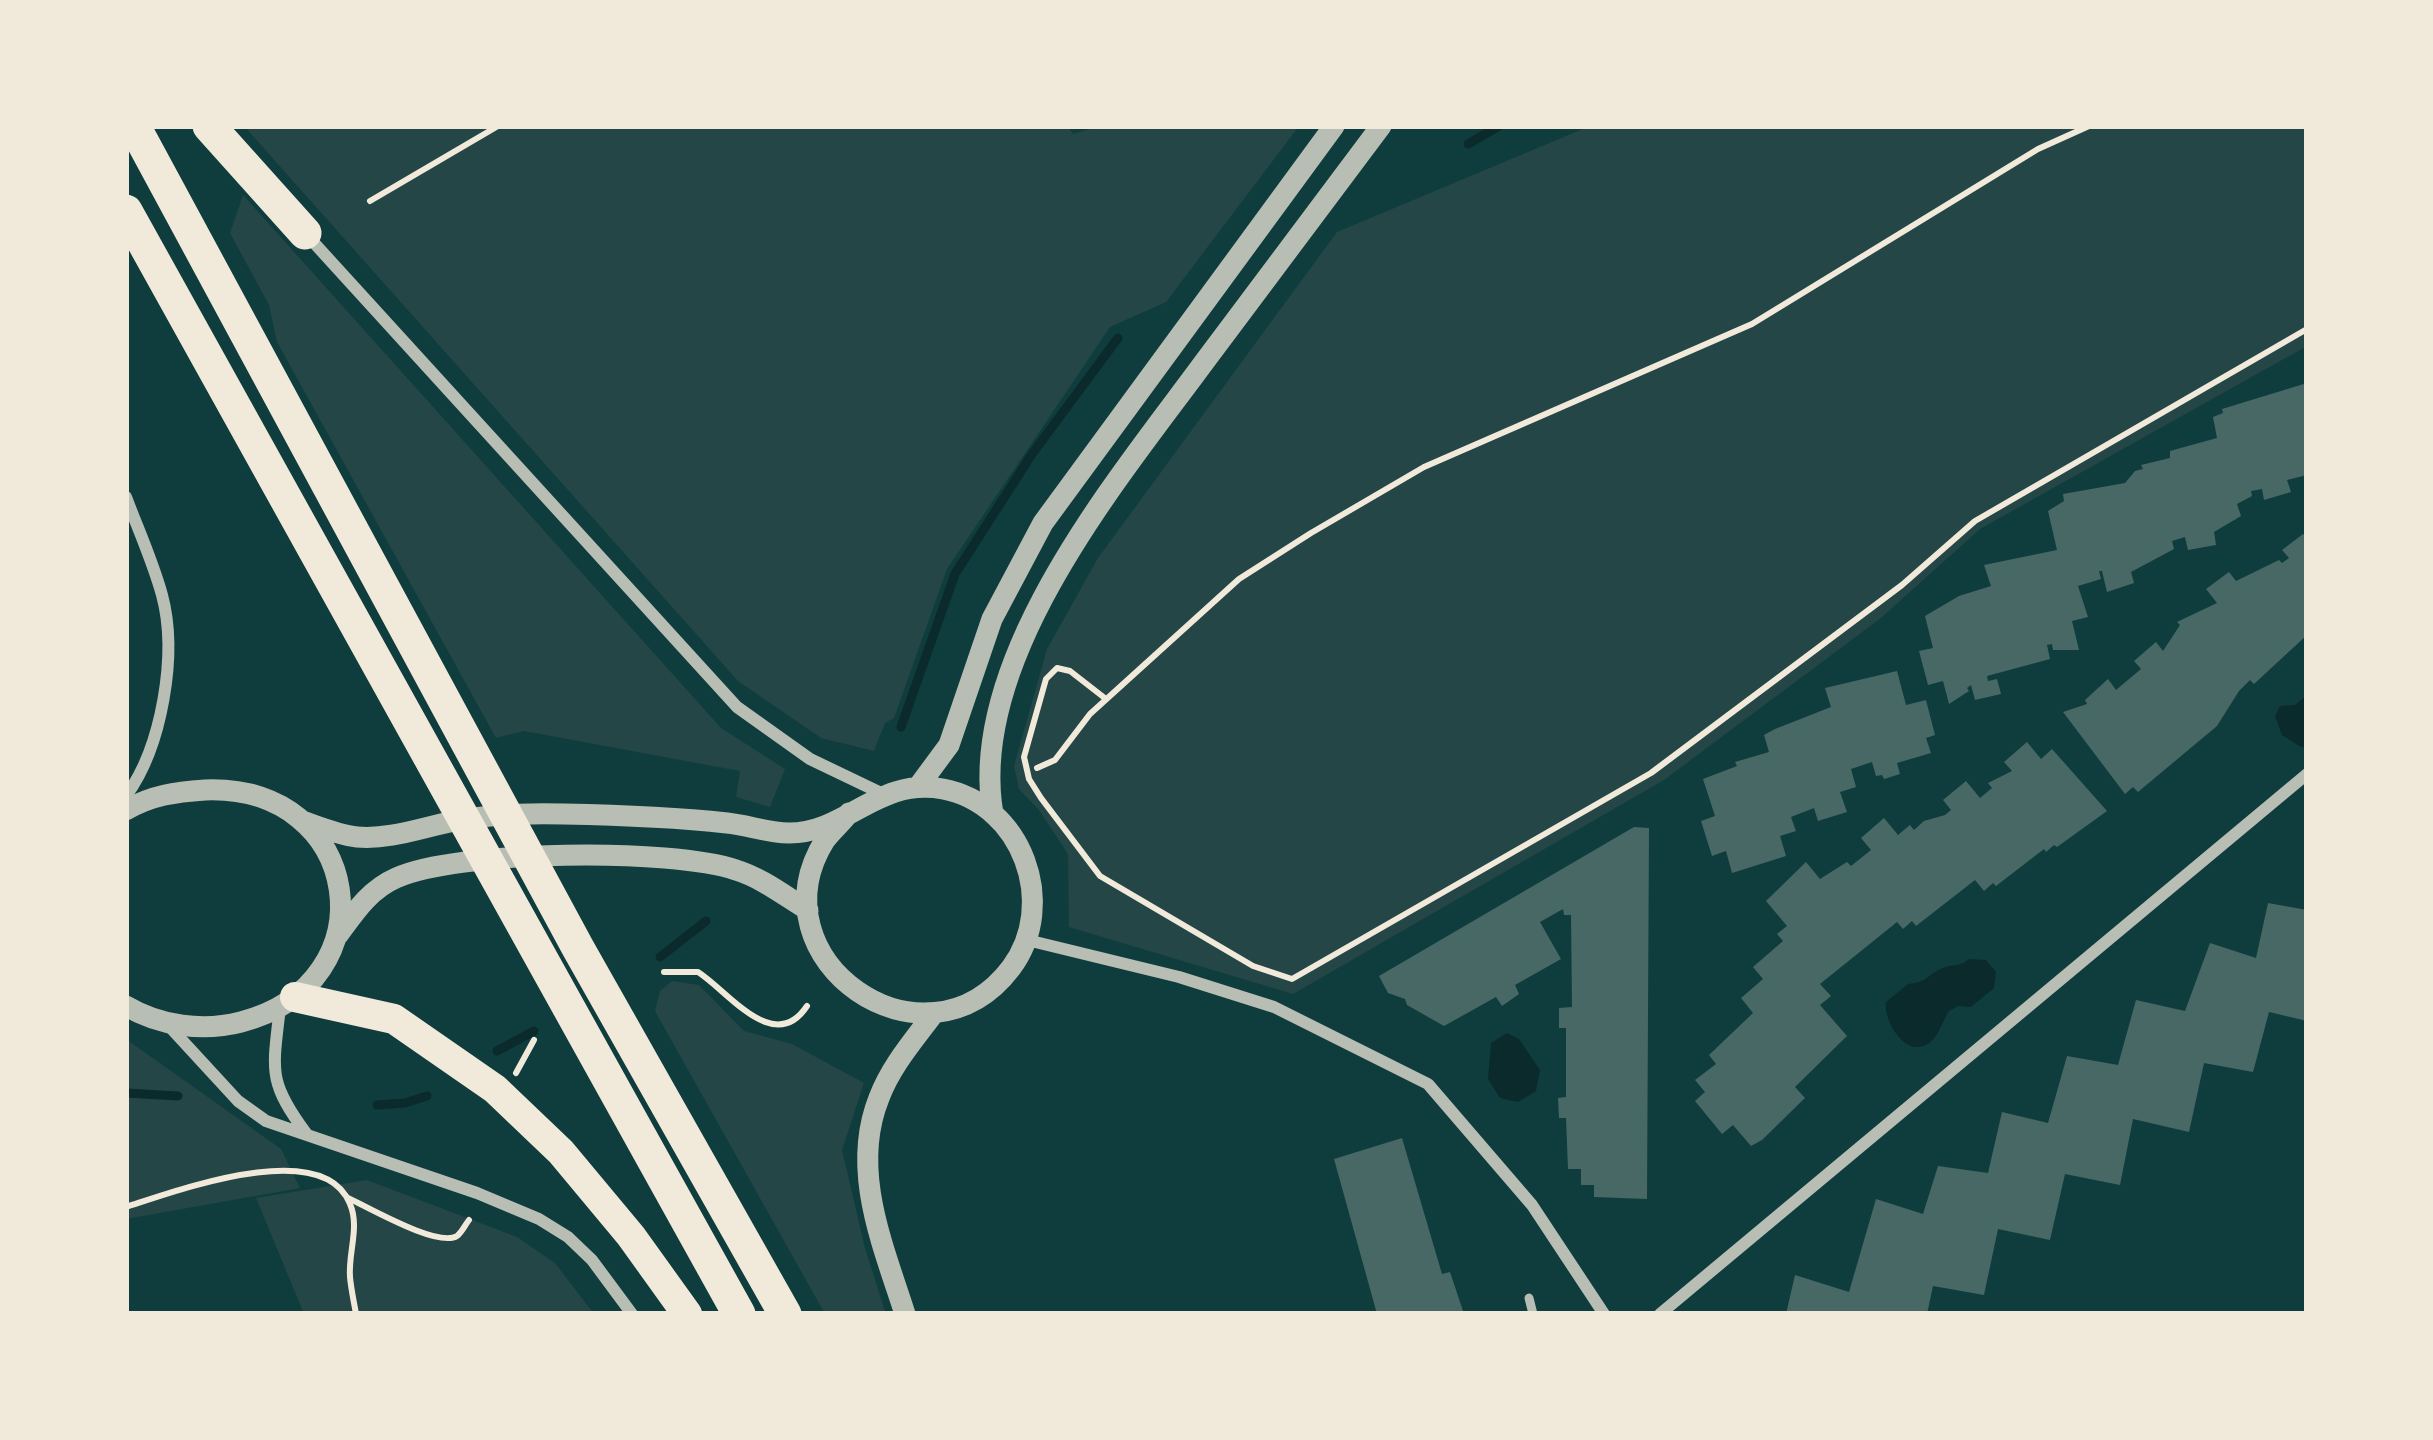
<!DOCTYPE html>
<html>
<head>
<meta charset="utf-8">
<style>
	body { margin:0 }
	#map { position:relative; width:2433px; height:1440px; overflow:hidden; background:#0f3d3e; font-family:Commissioner,sans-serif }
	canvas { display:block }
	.frame { position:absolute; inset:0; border:129px solid #f1e9da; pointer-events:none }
</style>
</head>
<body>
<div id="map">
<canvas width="2433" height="1440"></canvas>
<div class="frame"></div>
</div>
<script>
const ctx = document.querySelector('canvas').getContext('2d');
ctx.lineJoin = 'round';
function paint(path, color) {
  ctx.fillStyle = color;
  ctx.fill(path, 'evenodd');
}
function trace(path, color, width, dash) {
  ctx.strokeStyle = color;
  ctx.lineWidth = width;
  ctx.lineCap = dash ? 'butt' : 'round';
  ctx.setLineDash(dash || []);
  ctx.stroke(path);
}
const green = new Path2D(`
	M 244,126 L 1068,126 L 1073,134 L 1099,126 L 1299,126 L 1166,302 L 1110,327 L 947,569 L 894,718 L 885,723 L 874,751 L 821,738 L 738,681 Z
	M 1590,126 L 2307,126 L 2307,346 L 1980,529 L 1881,618 L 1664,780 L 1293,994 L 1069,927 L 1068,854 L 1039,810 L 1019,789 L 1014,766 L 1047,649 L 1098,558 L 1337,232 Z
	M 243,195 L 721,728 L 785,769 L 770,807 L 736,797 L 740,771 L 524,731 L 496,738 L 277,342 L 269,305 L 230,233 Z
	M 672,981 L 699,985 L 744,1031 L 792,1044 L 864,1083 L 842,1150 L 865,1248 L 886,1314 L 825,1314 L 655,1011 L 660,991 Z
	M 126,1039 L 281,1149 L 300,1188 L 126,1219 Z
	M 367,1180 L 517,1237 L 555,1263 L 594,1314 L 304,1314 L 256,1198 Z`);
const water = new Path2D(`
	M 2307,695 L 2307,746 L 2301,747 L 2282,735 L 2275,716 L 2280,706 L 2295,705 Z
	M 1969,959 L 1986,960 L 1996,972 L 1994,988 L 1971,1007 L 1958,1006 L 1949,1011 C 1941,1023 1937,1046 1918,1047 C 1900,1049 1883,1016 1886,1002 L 1908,984 C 1928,982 1926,975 1943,968 C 1955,963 1958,968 1969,959 Z
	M 1507,1033 L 1519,1039 L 1540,1070 L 1536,1091 L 1518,1102 L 1500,1098 L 1488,1079 L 1491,1043 Z`);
const stream = new Path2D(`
	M 1468,144 L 1499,126
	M 901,727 L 955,574 L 1032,454 L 1118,338
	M 660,957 L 706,921
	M 497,1051 L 534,1031
	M 126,1093 L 178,1096
	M 377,1105 L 405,1103 L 427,1096`);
const building = new Path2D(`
	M 2307,383 L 2307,475 L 2287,480 L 2291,492 L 2264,500 L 2262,489 L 2251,491 L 2252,496 L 2237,504 L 2241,516 L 2214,532 L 2216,545 L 2188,550 L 2185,537 L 2172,541 L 2174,549 L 2131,572 L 2134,583 L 2107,592 L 2102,571 L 2099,571 L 2101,579 L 2078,586 L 2088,617 L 2072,621 L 2079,650 L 2053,650 L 2052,644 L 2047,645 L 2050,659 L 1987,676 L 1988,681 L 1997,679 L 2001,694 L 1975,700 L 1971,685 L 1967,688 L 1969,691 L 1949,704 L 1943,681 L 1928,685 L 1919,651 L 1933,648 L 1925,616 L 1959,596 L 1991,586 L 1984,565 L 2057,550 L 2048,511 L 2064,501 L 2063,494 L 2125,483 L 2135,471 L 2143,469 L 2141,465 L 2170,458 L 2170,451 L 2217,438 L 2213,417 L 2223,413 L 2222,409 Z
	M 2303,534 L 2307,537 L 2307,635 L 2254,684 L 2250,680 L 2239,691 L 2217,726 L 2138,792 L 2133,787 L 2125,794 L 2063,712 L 2087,704 L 2085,700 L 2108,679 L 2116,690 L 2141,669 L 2134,661 L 2156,642 L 2163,651 L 2180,625 L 2177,622 L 2217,603 L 2206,589 L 2229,572 L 2236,581 L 2279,560 L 2282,563 L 2289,558 L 2282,550 Z
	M 1897,671 L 1906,705 L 1926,700 L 1935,735 L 1926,738 L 1931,753 L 1897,763 L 1900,774 L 1884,779 L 1882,775 L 1876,776 L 1872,762 L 1851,769 L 1856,787 L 1840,792 L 1847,812 L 1818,821 L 1814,808 L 1791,817 L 1796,831 L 1780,836 L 1786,856 L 1732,873 L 1726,851 L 1712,856 L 1701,821 L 1715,816 L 1703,779 L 1737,766 L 1735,762 L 1769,752 L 1764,735 L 1775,729 L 1831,707 L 1825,688 Z
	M 2027,742 L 2041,759 L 2052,749 L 2107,811 L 2057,847 L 2054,845 L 2046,852 L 2044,849 L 1996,886 L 1993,883 L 1984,891 L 1975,880 L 1916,926 L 1912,921 L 1903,929 L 1897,922 L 1820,984 L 1831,996 L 1820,1005 L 1847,1036 L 1795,1087 L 1805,1098 L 1762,1140 L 1751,1146 L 1733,1125 L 1722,1134 L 1695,1101 L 1705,1092 L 1695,1080 L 1716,1064 L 1709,1055 L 1753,1013 L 1741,998 L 1763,979 L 1753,967 L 1783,941 L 1777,934 L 1787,926 L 1766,901 L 1806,862 L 1820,879 L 1847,862 L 1851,866 L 1871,850 L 1861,838 L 1884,818 L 1898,835 L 1910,825 L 1914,830 L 1924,821 L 1945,815 L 1951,810 L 1943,800 L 1966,781 L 1980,798 L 1992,788 L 1988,783 L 2012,771 L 2004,762 Z
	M 1634,827 L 1649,828 L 1647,1199 L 1594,1197 L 1594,1185 L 1581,1185 L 1581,1169 L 1568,1169 L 1566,1118 L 1559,1118 L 1558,1098 L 1566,1097 L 1566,1028 L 1559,1028 L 1559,1008 L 1572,1007 L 1571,915 L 1564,915 L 1563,909 L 1540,922 L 1561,959 L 1515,985 L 1519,994 L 1502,1006 L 1496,997 L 1444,1026 L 1407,1005 L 1405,999 L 1388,993 L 1379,976 Z
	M 2268,903 L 2307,910 L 2307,1021 L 2269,1012 L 2253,1072 L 2204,1063 L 2189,1132 L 2133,1119 L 2120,1185 L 2065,1174 L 2050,1240 L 1998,1229 L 1984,1295 L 1933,1286 L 1927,1314 L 1786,1314 L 1795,1275 L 1849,1292 L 1876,1199 L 1923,1214 L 1938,1166 L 1988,1173 L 2002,1112 L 2048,1123 L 2067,1056 L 2118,1065 L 2136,1000 L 2185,1011 L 2210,943 L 2256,958 Z
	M 1402,1138 L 1442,1274 L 1450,1272 L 1464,1314 L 1377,1314 L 1334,1159 Z`);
const path = new Path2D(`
	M 370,201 L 498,126
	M 1106,699 L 1070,671 L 1057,668 L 1046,679 L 1024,757 L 1029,779 L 1041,798 L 1100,876 L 1253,966 L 1292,979 L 1651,773 L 1902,585 L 1975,521 L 2307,329
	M 1037,768 L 1055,760 L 1090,714 L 1239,579 L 1311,533 L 1424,467 L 1752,324 L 2038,149 L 2089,126
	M 664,972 L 698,972 C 728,991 774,1056 807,1006
	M 516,1073 L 534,1040
	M 348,1198 C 368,1207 438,1248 457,1236 C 462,1232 465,1225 469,1220
	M 126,1207 C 176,1191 323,1136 350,1204 C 360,1227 348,1253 350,1277 C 351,1289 354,1302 356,1314`);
const service = new Path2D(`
	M 1529,1298 L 1533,1314`);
const minor = new Path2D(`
	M 305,233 L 737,707 L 810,759 L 883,794
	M 126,497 C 138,529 153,562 162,595 C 178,654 162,747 126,796
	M 1027,940 L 1179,977 L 1274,1007 L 1428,1084 L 1532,1205 L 1604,1314
	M 280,1007 C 273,1070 267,1081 306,1133
	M 168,1025 L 238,1101 L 266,1121 L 477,1193 L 539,1219 L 568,1237 L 592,1260 L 632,1314
	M 1660,1314 L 2307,774`);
const tertiary = new Path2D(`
	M 918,787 L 949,745 L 992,619 L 1043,523 L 1334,126
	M 126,810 C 152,795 176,792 205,790 C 364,784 392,983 241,1022 C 203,1032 160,1026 126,1006
	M 993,814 C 966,659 1119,478 1205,361 C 1264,283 1322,204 1381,126
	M 305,822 C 322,828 339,835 357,837 C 390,840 423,827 455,821 C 491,814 527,813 564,814 C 617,815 673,817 727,823 C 747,825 769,833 789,833 C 847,833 877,777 943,789 C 1022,804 1059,904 1011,968 C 925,1081 750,960 825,840 C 832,831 842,822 849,813
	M 338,935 C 355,912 369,890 396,878 C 457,850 672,848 736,870 C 762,878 785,896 808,910
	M 905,1314 C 883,1245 850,1170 879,1098 C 891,1066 914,1040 934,1013`);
const trunk = new Path2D(`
	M 295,997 L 394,1019 L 495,1089 L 561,1152 L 631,1236 L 687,1314`);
const motorway = new Path2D(`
	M 134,126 L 578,948 L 785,1314
	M 209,126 L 305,233
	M 126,211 L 739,1314`);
paint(green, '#244646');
paint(water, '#0a2a2b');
trace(stream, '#0a2a2b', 9);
paint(building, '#486865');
trace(path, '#f1e9da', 6);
trace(service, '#b8beb3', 9);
trace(minor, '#b8beb3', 12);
trace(tertiary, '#b8beb3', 21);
trace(trunk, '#f1e9da', 30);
trace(motorway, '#f1e9da', 33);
</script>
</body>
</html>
